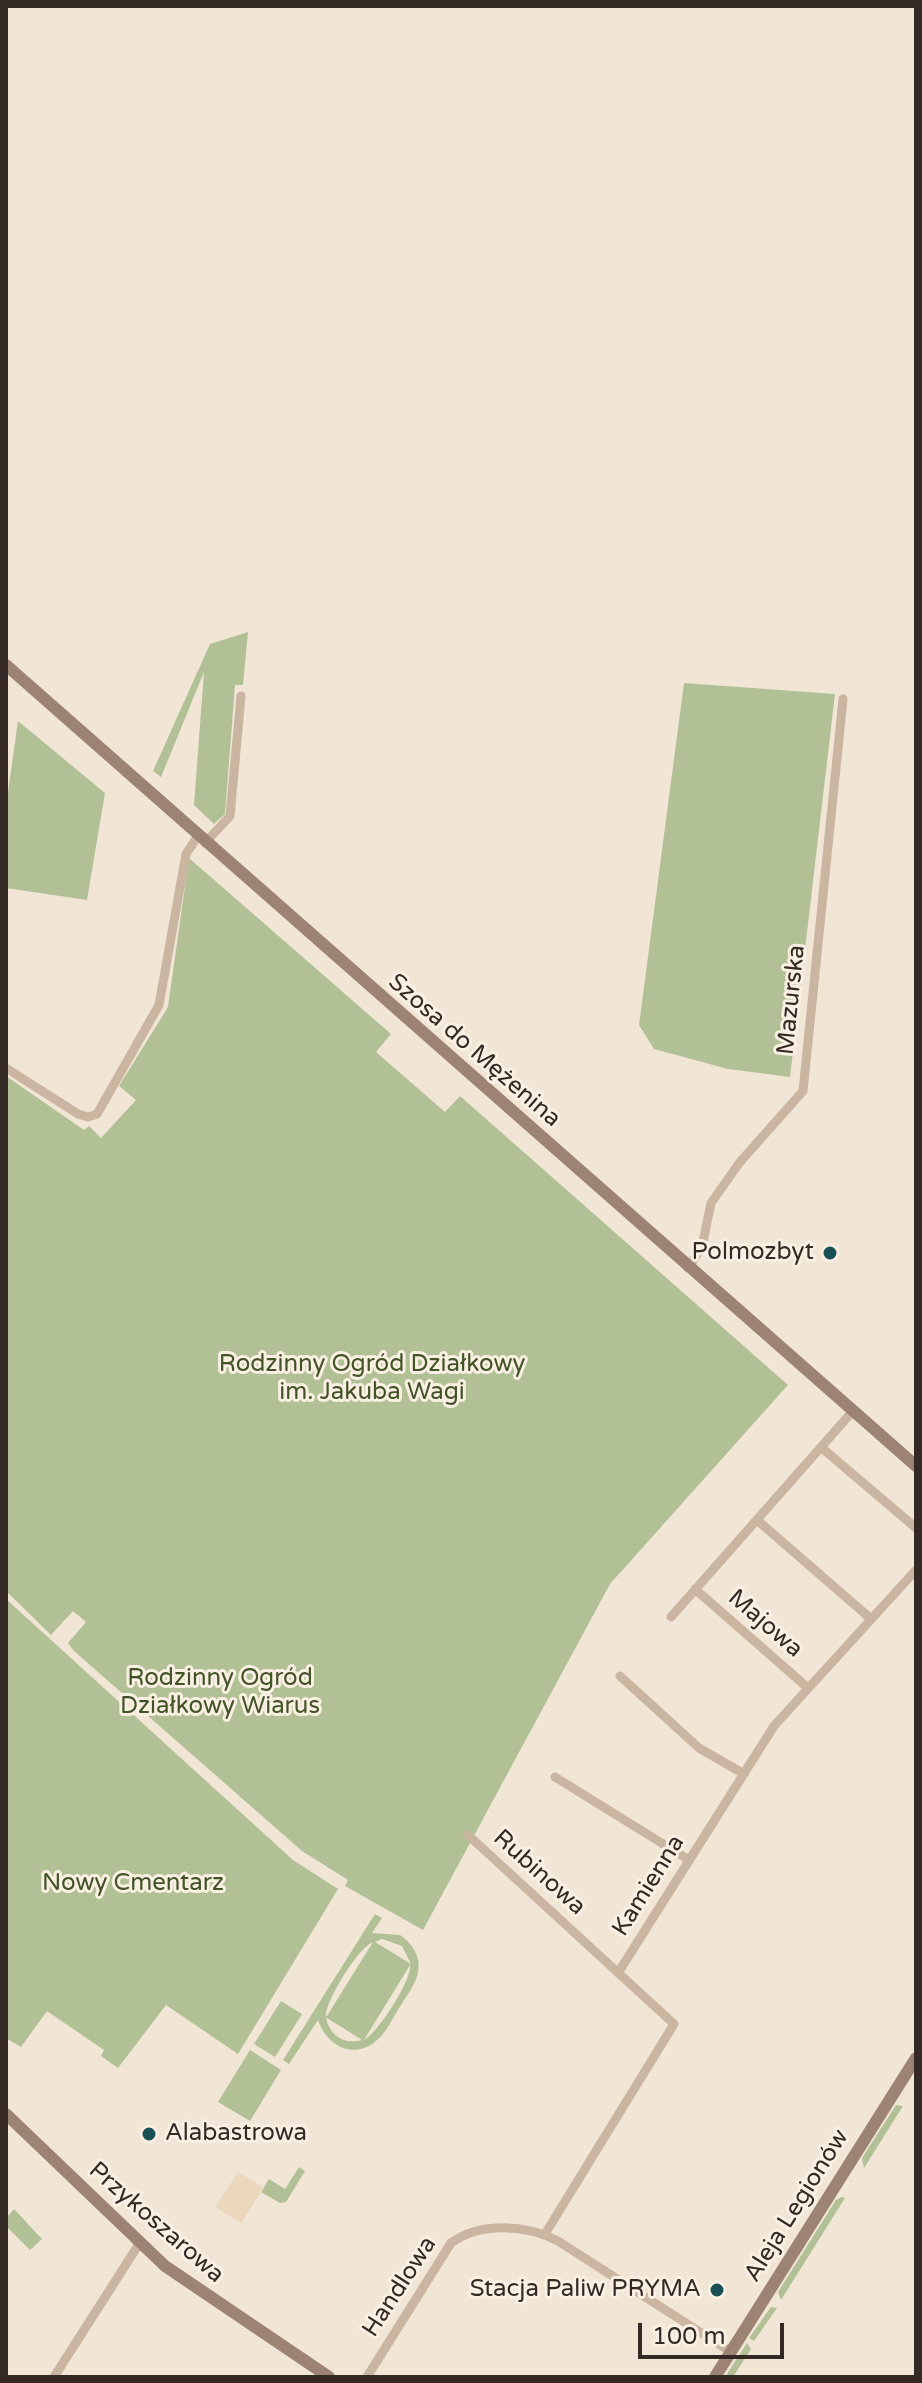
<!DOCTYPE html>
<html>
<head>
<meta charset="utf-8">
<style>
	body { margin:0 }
	#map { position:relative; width:922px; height:2383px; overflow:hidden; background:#f1e5d5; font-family:"Varela Round",sans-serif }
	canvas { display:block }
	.frame { position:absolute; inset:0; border:8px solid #342924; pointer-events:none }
	.scale { position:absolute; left:638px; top:2323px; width:146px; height:36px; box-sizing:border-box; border:4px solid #342924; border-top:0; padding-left:10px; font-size:24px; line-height:28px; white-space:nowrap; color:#342924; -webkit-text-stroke:6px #f9efe2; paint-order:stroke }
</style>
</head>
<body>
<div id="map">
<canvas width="922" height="2383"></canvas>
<div class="frame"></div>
<div class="scale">100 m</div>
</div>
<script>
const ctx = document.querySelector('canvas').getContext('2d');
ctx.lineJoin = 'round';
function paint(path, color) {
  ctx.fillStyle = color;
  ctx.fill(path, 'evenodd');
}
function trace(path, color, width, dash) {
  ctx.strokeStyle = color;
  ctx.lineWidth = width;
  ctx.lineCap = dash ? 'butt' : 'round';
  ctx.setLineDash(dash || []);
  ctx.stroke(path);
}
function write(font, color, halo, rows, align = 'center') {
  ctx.font = font + ' "Varela Round",sans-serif';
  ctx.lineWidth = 6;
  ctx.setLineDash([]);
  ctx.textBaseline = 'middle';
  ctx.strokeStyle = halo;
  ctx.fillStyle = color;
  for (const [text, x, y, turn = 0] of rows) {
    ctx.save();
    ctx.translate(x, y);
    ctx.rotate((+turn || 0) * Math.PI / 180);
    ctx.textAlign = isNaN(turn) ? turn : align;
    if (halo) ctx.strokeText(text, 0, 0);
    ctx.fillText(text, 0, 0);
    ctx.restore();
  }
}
const green = new Path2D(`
	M 248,632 L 243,685 L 235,685 L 225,814 L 214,824 L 194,805 L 204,672 L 161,777 L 153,771 L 210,644 Z
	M 684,683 L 835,694 L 790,1077 L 728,1069 L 654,1049 L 639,1025 Z
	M 18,721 L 105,793 L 87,900 L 6,888 L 6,806 Z
	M 189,858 L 391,1034 L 376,1052 L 445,1112 L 460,1096 L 788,1385 L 610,1584 L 423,1930 L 345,1886 L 348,1880 L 302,1851 L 74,1651 L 68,1643 L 86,1622 L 73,1611 L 51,1635 L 6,1591 L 6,1076 L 84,1130 L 89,1126 L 101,1138 L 136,1100 L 119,1086 L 168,1007 Z
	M 6,1599 L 293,1860 L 338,1889 L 238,2054 L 166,2005 L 118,2068 L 101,2056 L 104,2050 L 47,2011 L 21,2047 L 6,2038 Z
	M 375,1914 L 382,1918 L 372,1933 L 400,1935 C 412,1943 421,1956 418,1972 C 416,1984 407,1995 401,2005 C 393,2016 387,2033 376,2041 C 352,2061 326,2044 318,2020 L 289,2064 L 283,2060 ZM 382,1939 L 402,1946 L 411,1964 L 375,1942 ZM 373,1942 L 327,2016 L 326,2016 C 326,2000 358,1948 373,1942 ZM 410,1965 C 412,1980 378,2033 364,2040 ZM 326,2018 L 327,2018 L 362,2040 C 344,2045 330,2036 326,2018 Z
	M 281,2001 L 302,2014 L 275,2057 L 254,2044 Z
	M 250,2050 L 281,2070 L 250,2121 L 218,2102 Z
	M 896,2105 L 903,2106 L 864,2168 L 862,2158 Z
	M 299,2167 L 305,2171 L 286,2202 L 280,2203 L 261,2192 L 269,2179 L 285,2189 Z
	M 842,2197 L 845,2198 L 781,2300 L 778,2292 L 836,2200 Z
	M 14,2209 L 42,2239 L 30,2250 L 6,2226 L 6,2218 Z
	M 771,2307 L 777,2308 L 754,2341 L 749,2338 Z
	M 747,2343 L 751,2349 L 733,2377 L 725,2377 Z`);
const plaza = new Path2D(`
	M 238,2172 L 264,2188 L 241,2223 L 215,2207 Z`);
const street = new Path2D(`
	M 205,843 L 230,816 L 241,696
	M 6,1068 L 78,1114 L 88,1117 L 97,1114 L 159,1005 L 186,854 L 198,836
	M 688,1268 L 702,1247 L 711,1203 L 740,1162 L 803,1091 L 843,699
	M 822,1448 L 916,1528
	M 757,1520 L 870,1618
	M 695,1589 L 808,1688
	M 671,1617 L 852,1412
	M 620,1676 L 699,1748 L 744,1774
	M 555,1777 L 689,1860
	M 468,1835 L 674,2024 L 545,2234
	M 618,1973 L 774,1726 L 916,1570
	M 54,2377 L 139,2244
	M 367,2377 L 451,2243 C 481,2221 527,2225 558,2241 L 731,2352`);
const secondary = new Path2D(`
	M 6,665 L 916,1466
	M 6,2114 L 165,2266 L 329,2377
	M 715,2377 L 916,2058`);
const markers = [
	[830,1253,8,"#195156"],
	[149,2134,8,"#195156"],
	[717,2290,8,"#195156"]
];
const streetNames = [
	["Mazurska",792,1000,-84],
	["Szosa do Mężenina",474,1051,41],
	["Majowa",765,1624,41],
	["Rubinowa",539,1873,42],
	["Kamienna",649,1886,-58],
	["Aleja Legionów",797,2206,-58],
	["Przykoszarowa",156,2223,41],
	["Handlowa",400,2287,-57]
];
const poiNames = [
	["Polmozbyt",814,1253],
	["Alabastrowa",165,2134,"left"],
	["Stacja Paliw PRYMA",701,2290]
];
const parkNames = [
	["Rodzinny Ogród Działkowy",372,1365],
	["im. Jakuba Wagi",372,1393],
	["Rodzinny Ogród",220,1679],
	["Działkowy Wiarus",220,1707],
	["Nowy Cmentarz",133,1884]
];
paint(green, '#b1c195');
paint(plaza, '#ebd7bb');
trace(street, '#cab5a1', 9);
trace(secondary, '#9d8373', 12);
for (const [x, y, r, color] of markers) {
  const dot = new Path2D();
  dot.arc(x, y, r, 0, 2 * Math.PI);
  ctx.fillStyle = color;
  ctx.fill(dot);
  trace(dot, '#f9efe2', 3);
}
write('24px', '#342924', '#f9efe2', streetNames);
write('24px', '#342924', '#f9efe2', poiNames, 'right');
write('24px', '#425327', '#f9efe2', parkNames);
</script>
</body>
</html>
